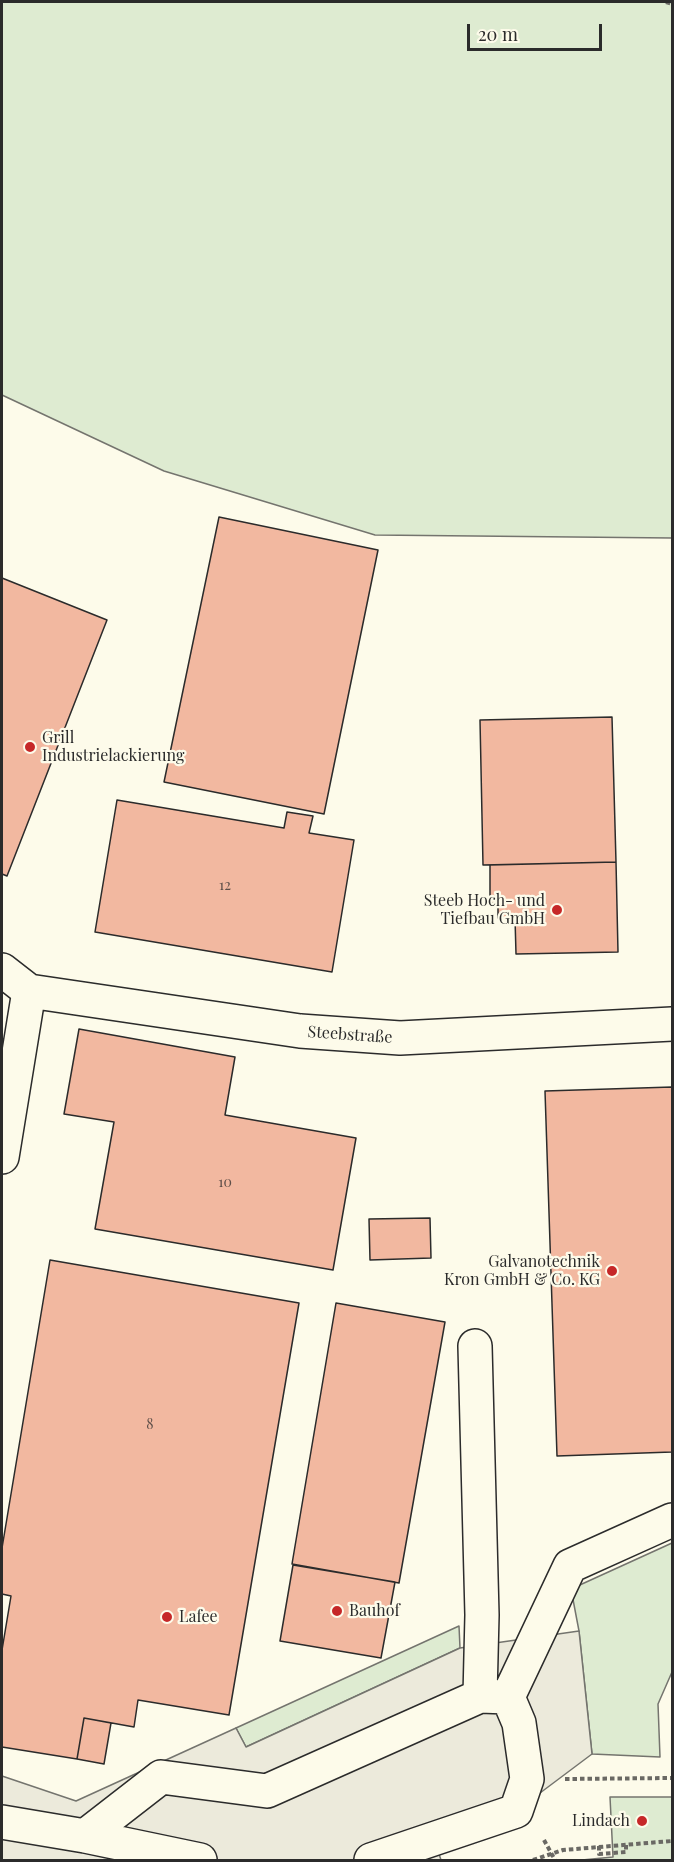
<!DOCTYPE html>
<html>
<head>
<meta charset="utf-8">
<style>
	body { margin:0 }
	#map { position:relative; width:674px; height:1862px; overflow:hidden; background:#fdfbea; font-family:"Playfair Display",serif }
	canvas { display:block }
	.frame { position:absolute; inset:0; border:3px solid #2b2b2b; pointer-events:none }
	.scale { position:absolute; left:467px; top:24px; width:135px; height:27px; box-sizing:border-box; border:3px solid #2b2b2b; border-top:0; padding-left:8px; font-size:18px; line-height:21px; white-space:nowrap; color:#2b2b2b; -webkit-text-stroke:4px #fdfbea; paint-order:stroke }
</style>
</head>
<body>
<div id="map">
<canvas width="674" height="1862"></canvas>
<div class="frame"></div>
<div class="scale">20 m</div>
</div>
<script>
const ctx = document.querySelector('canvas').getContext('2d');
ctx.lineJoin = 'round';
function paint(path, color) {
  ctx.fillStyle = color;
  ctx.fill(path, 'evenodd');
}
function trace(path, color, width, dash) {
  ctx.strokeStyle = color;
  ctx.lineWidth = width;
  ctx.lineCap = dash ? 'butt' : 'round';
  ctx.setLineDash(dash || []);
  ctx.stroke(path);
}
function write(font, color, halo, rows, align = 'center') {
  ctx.font = font + ' "Playfair Display",serif';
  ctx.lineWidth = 4.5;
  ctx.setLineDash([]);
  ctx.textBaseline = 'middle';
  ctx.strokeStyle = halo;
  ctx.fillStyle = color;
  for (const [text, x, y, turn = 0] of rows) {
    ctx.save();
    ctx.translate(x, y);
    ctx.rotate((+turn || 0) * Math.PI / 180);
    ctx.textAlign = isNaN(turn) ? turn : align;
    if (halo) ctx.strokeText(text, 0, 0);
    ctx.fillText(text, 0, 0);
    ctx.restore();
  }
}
const green = new Path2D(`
	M 2,2 L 672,2 L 672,593 L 672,538 L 375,535 L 164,471 L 2,395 Z
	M 672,1543 L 672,1672 L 658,1704 L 660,1757 L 592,1754 L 579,1631 L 571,1589 Z
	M 459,1626 L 460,1648 L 246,1747 L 236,1728 Z
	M 610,1797 L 672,1797 L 672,1860 L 582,1860 L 613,1857 Z`);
const parking = new Path2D(`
	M 579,1631 L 592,1754 L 516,1811 L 434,1839 L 441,1860 L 2,1860 L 2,1776 L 76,1801 L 236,1728 L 246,1747 L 460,1648 Z`);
const building = new Path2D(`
	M 219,517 L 378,550 L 324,814 L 164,782 Z
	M 2,578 L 107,620 L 7,876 L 2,874 Z
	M 612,717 L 616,862 L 483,865 L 480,720 Z
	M 117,800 L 284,828 L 287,812 L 313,816 L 309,833 L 354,840 L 332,972 L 95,932 Z
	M 616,862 L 618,952 L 516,954 L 515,918 L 498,918 L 498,903 L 490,903 L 490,865 Z
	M 79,1029 L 235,1057 L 225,1115 L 356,1138 L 333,1270 L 95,1229 L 114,1122 L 64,1114 Z
	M 672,1087 L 672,1452 L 557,1456 L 545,1091 Z
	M 430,1218 L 431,1258 L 370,1260 L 369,1219 Z
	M 50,1260 L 299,1303 L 229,1715 L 138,1700 L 134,1727 L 84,1718 L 77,1759 L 2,1747 L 2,1650 L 11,1596 L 2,1594 L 2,1548 Z
	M 336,1303 L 445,1322 L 399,1583 L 292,1564 Z
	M 293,1565 L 395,1582 L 381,1658 L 280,1641 Z
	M 84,1718 L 111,1723 L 104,1764 L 77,1759 Z`);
const path = new Path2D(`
	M 666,2 L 672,4
	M 565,1779 L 672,1778
	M 544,1840 L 555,1860
	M 599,1846 L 599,1854 L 626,1852 L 626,1844
	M 533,1860 L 563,1850 L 672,1841`);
const minor = new Path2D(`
	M 2,970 L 29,991 L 2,1157
	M 29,991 L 300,1031 L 400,1038 L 672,1024
	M 475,1346 L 482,1615 L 480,1696
	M 508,1697 L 570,1566 L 672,1520
	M 2,1822 L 85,1836 L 200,1860
	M 85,1836 L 161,1777 L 267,1791 L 480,1696 L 508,1697 L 519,1723 L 527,1779 L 516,1811 L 371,1860`);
const markers = [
	[30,747,6,"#c62828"],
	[557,910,6,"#c62828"],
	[612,1271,6,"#c62828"],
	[337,1611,6,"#c62828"],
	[167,1617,6,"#c62828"],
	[642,1821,6,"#c62828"]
];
const numberNames = [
	["12",225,886],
	["10",225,1183],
	["8",150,1425]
];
const poiNames = [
	["Grill",42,738],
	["Industrielackierung",42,756],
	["Steeb Hoch- und",545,901,"right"],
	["Tiefbau GmbH",545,919,"right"],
	["Galvanotechnik",600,1262,"right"],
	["Kron GmbH & Co. KG",600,1280,"right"],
	["Bauhof",349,1611],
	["Lafee",179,1617],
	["Lindach",630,1821,"right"]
];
const streetNames = [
	["Steebstraße",350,1035,4]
];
paint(green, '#deebd1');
trace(green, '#74746e', 1.5);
paint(parking, '#eceadb');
trace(parking, '#74746e', 1.5);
paint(building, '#f2b8a0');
trace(building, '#2b2b2b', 1.5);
trace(minor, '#2b2b2b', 36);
trace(path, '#6a6964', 4, [4.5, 3]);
trace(minor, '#fdfbea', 33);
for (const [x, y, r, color] of markers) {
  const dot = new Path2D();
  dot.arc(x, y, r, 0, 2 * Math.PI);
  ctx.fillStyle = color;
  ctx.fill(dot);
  trace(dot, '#fdfbea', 2);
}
write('14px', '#5d4e48', null, numberNames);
write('16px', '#2b2b2b', '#fdfbea', poiNames, 'left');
write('16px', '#2b2b2b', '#fdfbea', streetNames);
</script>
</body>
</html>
